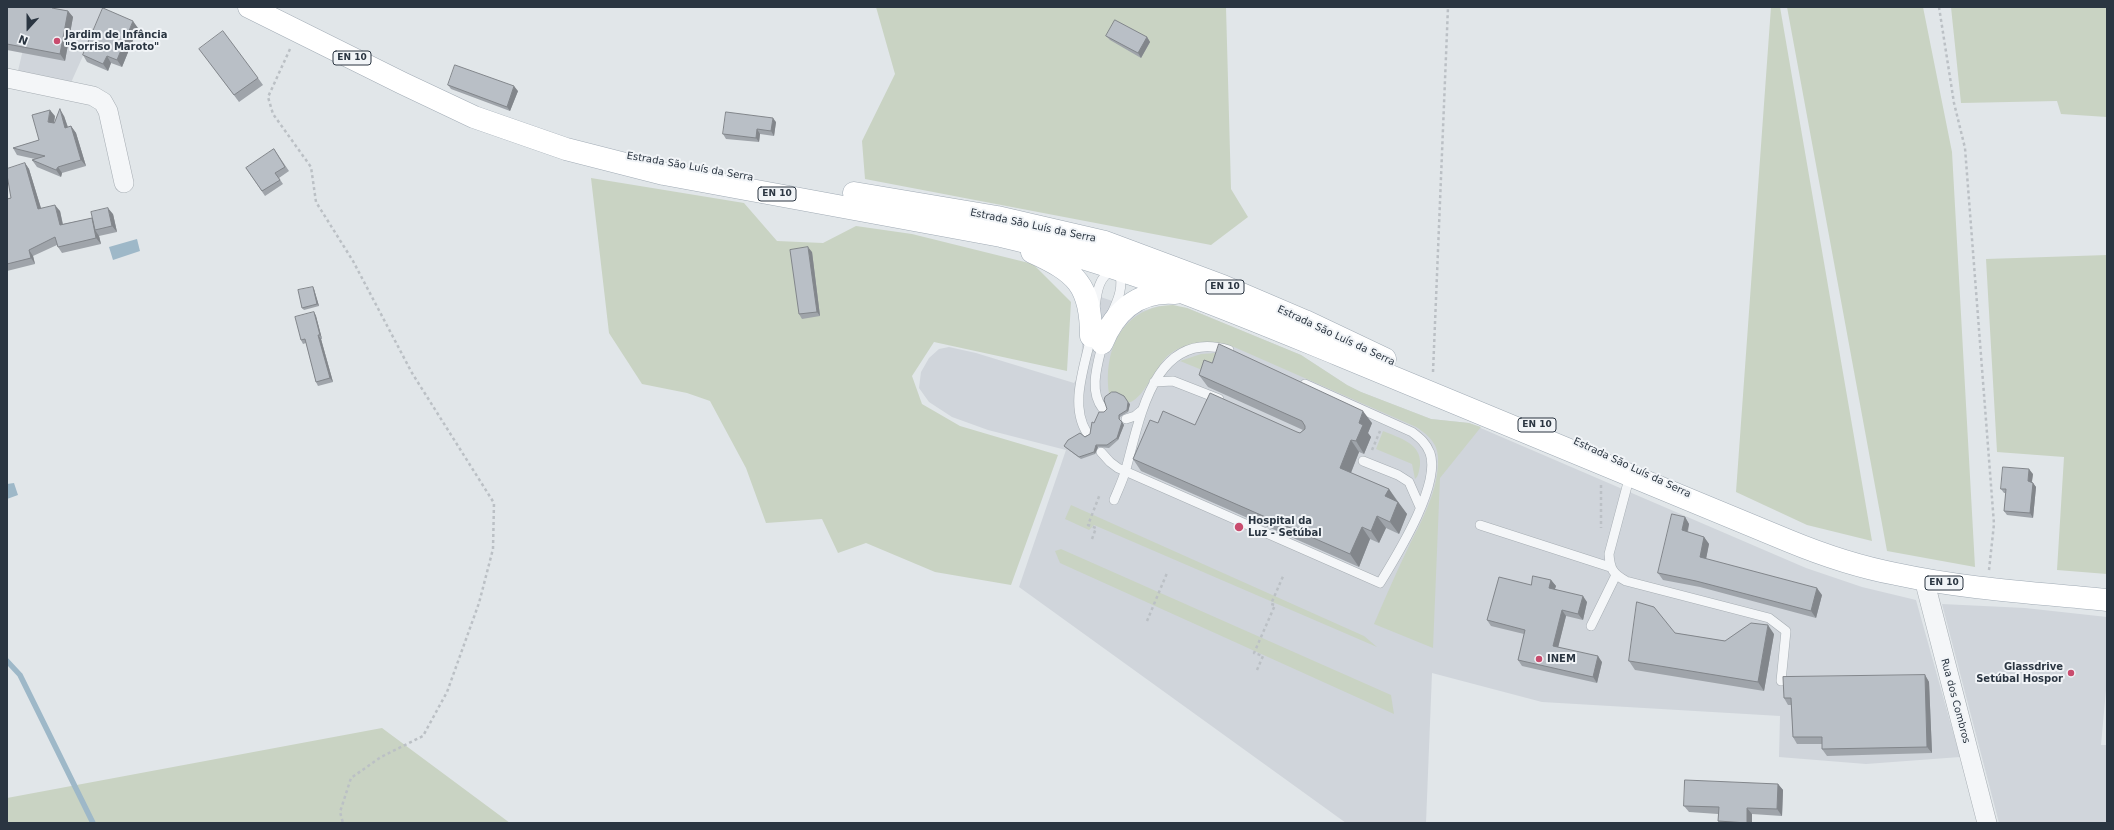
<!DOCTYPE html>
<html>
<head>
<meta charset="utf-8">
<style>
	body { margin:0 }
	#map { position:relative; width:2114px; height:830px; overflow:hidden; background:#e1e6e9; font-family:"DejaVu Sans",sans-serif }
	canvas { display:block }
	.frame { position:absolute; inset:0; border:8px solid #2a3541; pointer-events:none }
	.north { position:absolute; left:8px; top:8px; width:40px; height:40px; -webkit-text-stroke:3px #f1f4f7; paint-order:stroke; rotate:201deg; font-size:11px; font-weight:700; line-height:16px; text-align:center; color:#2a3541 }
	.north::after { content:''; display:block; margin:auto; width:14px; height:18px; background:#2a3541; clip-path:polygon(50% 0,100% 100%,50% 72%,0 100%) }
</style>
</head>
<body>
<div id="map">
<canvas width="2114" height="830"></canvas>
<div class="frame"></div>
<div class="north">N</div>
</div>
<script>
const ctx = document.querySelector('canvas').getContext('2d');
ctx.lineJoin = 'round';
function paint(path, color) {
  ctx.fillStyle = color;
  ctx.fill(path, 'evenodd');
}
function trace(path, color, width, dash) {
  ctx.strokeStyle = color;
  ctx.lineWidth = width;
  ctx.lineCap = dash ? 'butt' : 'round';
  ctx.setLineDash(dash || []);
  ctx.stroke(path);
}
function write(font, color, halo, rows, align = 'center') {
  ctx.font = font + ' "DejaVu Sans",sans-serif';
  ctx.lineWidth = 4;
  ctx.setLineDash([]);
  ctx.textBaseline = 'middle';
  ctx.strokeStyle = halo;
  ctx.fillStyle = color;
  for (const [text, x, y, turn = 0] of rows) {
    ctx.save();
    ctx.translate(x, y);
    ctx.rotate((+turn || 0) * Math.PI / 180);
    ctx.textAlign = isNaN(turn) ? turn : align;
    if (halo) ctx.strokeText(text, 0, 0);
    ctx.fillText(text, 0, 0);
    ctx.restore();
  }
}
const built = new Path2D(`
	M 33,7 L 105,7 L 69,87 L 17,75 Z
	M 1074,288 L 1142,311 L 1159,306 L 1187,308 L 1301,355 L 1347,385 L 1361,392 L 1431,419 L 1469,423 L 1806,568 L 1862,587 L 1916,600 L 1960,757 L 1866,764 L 1779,757 L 1780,716 L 1542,702 L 1432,673 L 1426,823 L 1346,823 L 1019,587 L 1066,450 L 988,430 L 952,417 L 929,402 L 919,388 L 921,372 L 929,358 L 939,349 L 949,347 L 976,353 L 1074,383 L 1078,377 L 1081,366 L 1082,346 L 1082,325 Z
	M 1942,604 L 2025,608 L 2107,617 L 2107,679 L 2101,745 L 2107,745 L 2107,823 L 1999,823 Z`);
const green = new Path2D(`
	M 876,7 L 1226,7 L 1231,189 L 1248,217 L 1211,245 L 865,179 L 862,141 L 895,74 Z
	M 1771,7 L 1780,7 L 1872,541 L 1807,525 L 1736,492 Z
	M 1787,7 L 1923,7 L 1952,152 L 1975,567 L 1887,551 Z
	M 1951,7 L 2107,7 L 2107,117 L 2061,114 L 2057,101 L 1961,103 Z
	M 591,178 L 744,203 L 777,241 L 823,243 L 856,226 L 912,234 L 1033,264 L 1071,302 L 1067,371 L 934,342 L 912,376 L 922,404 L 960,426 L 1058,455 L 1011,585 L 935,572 L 866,543 L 838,553 L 822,519 L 766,523 L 746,468 L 710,401 L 687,393 L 642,384 L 609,333 Z
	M 2107,255 L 2107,574 L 2057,570 L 2064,457 L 1997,452 L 1986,259 Z
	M 1173,305 L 1187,308 L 1301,355 L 1347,385 L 1361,392 L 1431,419 L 1469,423 L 1481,427 L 1440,478 L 1433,648 L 1374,624 C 1385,598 1396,573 1408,548 C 1422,520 1439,490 1438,458 C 1438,443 1427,434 1416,427 L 1234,347 C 1212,341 1189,340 1170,354 C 1152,366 1137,427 1109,393 C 1103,348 1124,306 1173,305 Z
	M 1215,353 L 1227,356 L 1212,374 L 1180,361 L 1201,354 Z
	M 1383,431 C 1399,438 1422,443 1420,465 C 1419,470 1419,476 1415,479 L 1412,464 L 1376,449 Z
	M 1071,505 L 1364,636 L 1377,647 L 1094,525 L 1089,530 L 1065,519 Z
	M 1061,549 L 1391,695 L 1394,714 L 1060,563 L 1055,551 Z
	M 382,728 L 510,823 L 7,823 L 7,798 Z`);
const water = new Path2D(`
	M 137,239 L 140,251 L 113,260 L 109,247 Z
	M 14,483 L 18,495 L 7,499 L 7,484 Z`);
const stream = new Path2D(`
	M 7,661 L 20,675 L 93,823`);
const path = new Path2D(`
	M 1939,7 L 1954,103 L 1965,148 L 1994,524 L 1989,570
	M 290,49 L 268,97 L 273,114 L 311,167 L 316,202 L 353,261 L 412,373 L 494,503 L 493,549 L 479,603 L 447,692 L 423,736 L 381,757 L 351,778 L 340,812 L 343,823
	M 1433,372 L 1448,7
	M 1372,450 L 1380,431
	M 1601,485 L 1601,528
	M 1092,539 L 1096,528 L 1088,525 L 1100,494
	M 1147,621 L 1167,573
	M 1257,670 L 1263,656 L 1254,653 L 1275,605 L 1271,604 L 1284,574`);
const lane = new Path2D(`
	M 1095,307 C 1097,293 1098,278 1112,270
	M 1112,313 C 1118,300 1124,286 1119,272
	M 1154,382 L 1173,381 L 1219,399
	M 1103,409 C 1088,391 1098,363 1103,342
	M 1126,419 L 1135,416 L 1141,411
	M 1087,433 C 1069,405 1085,366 1091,336
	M 1101,452 L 1110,462 L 1118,468 L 1380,583 C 1397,555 1441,485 1430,453 C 1426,443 1420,438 1412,432 L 1305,384
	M 1363,461 L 1398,475 L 1409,482 L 1420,507
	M 1630,475 L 1609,554 C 1610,569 1613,574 1626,581 L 1769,618 L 1786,631 L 1781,681
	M 1114,500 C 1118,490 1123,480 1126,469 C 1140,418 1154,328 1229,350
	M 1480,525 L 1610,567
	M 1591,626 L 1616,575`);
const street = new Path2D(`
	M 7,78 L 93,96 L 103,102 L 108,111 L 124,183
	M 1924,579 L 1987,823`);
const primary = new Path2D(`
	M 249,7 L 402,83 L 474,117 L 566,149 L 664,174 L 1001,236 C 1118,263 1227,309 1337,354 C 1488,416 1638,480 1789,541 C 1823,555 1859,567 1896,574 C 1965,589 2037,593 2107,600
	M 854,193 L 997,217 L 1105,242 L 1223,286 L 1305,321 L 1385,359
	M 1032,252 C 1076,272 1091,285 1091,336
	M 1102,343 C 1115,311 1139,290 1175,293`);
const wall = new Path2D(`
	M 7,7 L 58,9 L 68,11 L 73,17 L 65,61 L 7,50 Z
	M 138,28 L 122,67 L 111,63 L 108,71 L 87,62 L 83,55 Z
	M 1106,36 L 1147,37 L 1150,42 L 1141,58 L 1110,40 Z
	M 204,55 L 258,78 L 263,85 L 239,102 Z
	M 448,85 L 518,91 L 510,111 L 451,89 Z
	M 55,116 L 54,123 L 64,116 L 68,127 L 71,126 L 76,133 L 86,166 L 62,173 L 61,177 L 37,167 L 32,160 L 35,159 L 17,155 L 13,148 L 39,140 Z
	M 776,122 L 774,136 L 760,134 L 759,142 L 726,139 L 723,134 Z
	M 274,149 L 289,171 L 279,178 L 283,184 L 265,196 L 246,168 Z
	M 25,163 L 29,169 L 41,208 L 60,211 L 63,224 L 113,214 L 117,232 L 99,236 L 101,244 L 62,253 L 58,247 L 57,245 L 33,256 L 35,264 L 7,271 L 7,199 L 11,198 Z
	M 812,252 L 820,316 L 802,319 L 799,314 Z
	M 313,287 L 314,289 L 319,306 L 304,310 L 302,308 Z
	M 314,312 L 316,316 L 322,339 L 321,339 L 333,382 L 318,386 L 316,382 L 306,343 L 303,344 L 301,340 Z
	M 1199,375 L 1372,423 L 1368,433 L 1371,437 L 1364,454 L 1359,452 L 1351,473 L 1389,489 L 1407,514 L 1399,534 L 1386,528 L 1379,543 L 1370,539 L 1359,567 L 1141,471 L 1133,459 L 1158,423 L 1300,433 L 1303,430 L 1208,387 Z
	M 1130,404 L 1128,412 L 1120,417 L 1120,420 L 1124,425 L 1118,440 L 1109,448 L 1098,447 L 1095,454 L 1081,459 L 1066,448 L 1064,446 L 1090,434 L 1094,423 L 1104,412 Z
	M 2033,474 L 2032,482 L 2033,483 L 2036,487 L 2033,518 L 2007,515 L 2004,511 L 2006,493 L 2004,493 L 2001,489 Z
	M 1685,517 L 1689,524 L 1688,532 L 1704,537 L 1709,544 L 1706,559 L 1822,595 L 1816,618 L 1700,587 L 1663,580 L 1658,573 Z
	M 1551,580 L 1556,586 L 1555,589 L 1587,602 L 1583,620 L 1566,616 L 1558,647 L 1602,662 L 1597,683 L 1522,666 L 1518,660 L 1524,634 L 1491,626 L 1487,620 L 1531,585 Z
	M 1675,633 L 1725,641 L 1774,634 L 1764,691 L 1635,670 L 1629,661 Z
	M 1925,675 L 1929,682 L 1932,753 L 1827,756 L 1822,749 L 1822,744 L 1797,744 L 1793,737 L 1791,705 L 1788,705 L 1784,698 Z
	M 1778,784 L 1783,790 L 1782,816 L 1752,814 L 1752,823 L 1719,823 L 1718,821 L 1718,814 L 1689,812 L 1684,806 Z`);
const shadedWall = new Path2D(`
	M 68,11 L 73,17 L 65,61 L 60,54 Z
	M 133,21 L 138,28 L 122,67 L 117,60 Z
	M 1147,37 L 1150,42 L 1141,58 L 1138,53 Z
	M 107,56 L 111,63 L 108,71 L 103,64 Z
	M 514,86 L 518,91 L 510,111 L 507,107 Z
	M 60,109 L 64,116 L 70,134 L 65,128 Z
	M 50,110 L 55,116 L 53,128 L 48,122 Z
	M 773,118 L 776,122 L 774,136 L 771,131 Z
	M 71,126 L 76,133 L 86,166 L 81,160 Z
	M 757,129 L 760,134 L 759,142 L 756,138 Z
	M 25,163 L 29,169 L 43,215 L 38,209 Z
	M 58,167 L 62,173 L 61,177 L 56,170 Z
	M 55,205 L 60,211 L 64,231 L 60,225 Z
	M 108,208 L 113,214 L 117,232 L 112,226 Z
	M 92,218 L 95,230 L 99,236 L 101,244 L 96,238 Z
	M 808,247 L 812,252 L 820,316 L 817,312 Z
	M 29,250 L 33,256 L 35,264 L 31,258 Z
	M 313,287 L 314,289 L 319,306 L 317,304 Z
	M 314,312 L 316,316 L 322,339 L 320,335 Z
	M 318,335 L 321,339 L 333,382 L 330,378 Z
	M 1128,402 L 1130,404 L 1128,412 L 1127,410 Z
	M 1363,411 L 1372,423 L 1368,433 L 1371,437 L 1364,454 L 1356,441 L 1359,423 Z
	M 1122,422 L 1124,425 L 1118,440 L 1117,438 Z
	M 1351,440 L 1359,452 L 1348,480 L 1340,468 Z
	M 1096,445 L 1098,447 L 1095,454 L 1094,452 Z
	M 2029,469 L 2033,474 L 2031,486 L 2028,481 Z
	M 2033,483 L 2036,487 L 2033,518 L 2030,513 Z
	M 1389,489 L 1397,501 L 1394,509 L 1385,496 Z
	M 1398,502 L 1407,514 L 1399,534 L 1390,522 Z
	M 1377,516 L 1386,528 L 1379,543 L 1371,531 Z
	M 1685,517 L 1689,524 L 1686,537 L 1682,530 Z
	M 1362,527 L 1370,539 L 1359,567 L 1350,554 Z
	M 1704,537 L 1709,544 L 1705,564 L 1700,557 Z
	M 1551,580 L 1556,586 L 1553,594 L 1549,588 Z
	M 1817,588 L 1822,595 L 1816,618 L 1811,611 Z
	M 1583,596 L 1587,602 L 1583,620 L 1578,614 Z
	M 1562,610 L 1566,616 L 1557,652 L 1553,646 Z
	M 1768,625 L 1774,634 L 1764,691 L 1758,682 Z
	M 1598,656 L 1602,662 L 1597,683 L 1593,677 Z
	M 1925,675 L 1929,682 L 1932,753 L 1927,747 Z
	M 1778,784 L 1783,790 L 1782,816 L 1777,809 Z
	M 1747,808 L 1752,814 L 1752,823 L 1747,823 Z`);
const building = new Path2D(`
	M 7,7 L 52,7 L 52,8 L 68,11 L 60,54 L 7,44 Z
	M 103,8 L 133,21 L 117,60 L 107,56 L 103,64 L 83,55 Z
	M 1115,20 L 1147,37 L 1138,53 L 1106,36 Z
	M 223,31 L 258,78 L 234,95 L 199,49 Z
	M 455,65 L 514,86 L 507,107 L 448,85 Z
	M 60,109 L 65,128 L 71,126 L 81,160 L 58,167 L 56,170 L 32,160 L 45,156 L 13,148 L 39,140 L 32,115 L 50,110 L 48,122 L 54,123 Z
	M 726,112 L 773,118 L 771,131 L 757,129 L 756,138 L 723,134 Z
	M 274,149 L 285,167 L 275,173 L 280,180 L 262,191 L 246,168 Z
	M 25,163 L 38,209 L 55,205 L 60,225 L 92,218 L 96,238 L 58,247 L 55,237 L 29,250 L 31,258 L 7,264 L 7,199 L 11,198 L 7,175 L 7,169 Z
	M 108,208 L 112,226 L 95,230 L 91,212 Z
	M 808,247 L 817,312 L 799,314 L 790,250 Z
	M 313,287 L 317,304 L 302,308 L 298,290 Z
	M 314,312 L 320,335 L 318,335 L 330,378 L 316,382 L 305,339 L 301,340 L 295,317 Z
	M 1219,344 L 1363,411 L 1359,423 L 1363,425 L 1356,441 L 1351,440 L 1340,468 L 1389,489 L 1385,496 L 1398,502 L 1390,522 L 1377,516 L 1371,531 L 1362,527 L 1350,554 L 1133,459 L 1150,420 L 1158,423 L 1163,411 L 1195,425 L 1210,393 L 1297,432 L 1300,433 L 1305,429 L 1305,426 L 1302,421 L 1199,375 L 1204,360 L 1212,363 Z
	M 1112,392 L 1116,392 L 1124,396 L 1128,402 L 1127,410 L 1119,415 L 1119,419 L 1122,422 L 1117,438 L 1107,445 L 1096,445 L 1094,452 L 1079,457 L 1064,446 L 1068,440 L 1080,433 L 1085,437 L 1090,434 L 1092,422 L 1094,423 L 1099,412 L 1104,412 L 1107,409 L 1104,400 L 1105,397 Z
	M 2003,467 L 2029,469 L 2028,481 L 2033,483 L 2030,513 L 2004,511 L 2006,489 L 2001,489 Z
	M 1672,514 L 1685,517 L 1682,530 L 1704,537 L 1700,557 L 1817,588 L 1811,611 L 1696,581 L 1658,573 Z
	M 1533,576 L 1551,580 L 1549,588 L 1583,596 L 1578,614 L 1562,610 L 1553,646 L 1598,656 L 1593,677 L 1518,660 L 1525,630 L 1487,620 L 1499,577 L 1531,585 Z
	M 1637,602 L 1654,607 L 1675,633 L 1725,641 L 1751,623 L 1768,625 L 1758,682 L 1629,661 Z
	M 1925,675 L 1927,747 L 1822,749 L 1822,737 L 1793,737 L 1791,698 L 1784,698 L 1783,677 Z
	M 1685,780 L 1778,784 L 1777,809 L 1747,808 L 1747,823 L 1718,821 L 1719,807 L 1684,806 Z`);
const markers = [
	[57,41,4,"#c94c6e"],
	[1239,527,5,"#c94c6e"],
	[1539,659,4,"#c94c6e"],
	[2071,673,4,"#c94c6e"]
];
const shields = [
	[352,58,38],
	[777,194,38],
	[1225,287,38],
	[1537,425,38],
	[1944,583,38]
];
const shieldNames = [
	["EN 10",352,58],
	["EN 10",777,194],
	["EN 10",1225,287],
	["EN 10",1537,425],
	["EN 10",1944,583]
];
const poiNames = [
	["Jardim de Infância",65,35],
	["\"Sorriso Maroto\"",65,47],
	["Hospital da",1248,521],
	["Luz - Setúbal",1248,533],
	["INEM",1547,659],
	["Glassdrive",2063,667,"right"],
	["Setúbal Hospor",2063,679,"right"]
];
const streetNames = [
	["Estrada São Luís da Serra",690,167,10],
	["Estrada São Luís da Serra",1033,226,12],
	["Estrada São Luís da Serra",1336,336,25],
	["Estrada São Luís da Serra",1632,468,25],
	["Rua dos Combros",1955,701,75]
];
paint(built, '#d0d5db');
paint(green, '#c9d3c3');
paint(water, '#9eb8c8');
trace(stream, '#9eb8c8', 5.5);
trace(lane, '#a6adb3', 10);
trace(street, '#a6adb3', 20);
trace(primary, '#a1abb5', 23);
trace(path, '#bbc0c5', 2.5, [3, 3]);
trace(lane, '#f4f6f8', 9);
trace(street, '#f4f6f8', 19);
trace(primary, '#fff', 22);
paint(wall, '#9fa4aa');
paint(shadedWall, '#82868b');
paint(building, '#b9bfc6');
trace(building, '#82868b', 1);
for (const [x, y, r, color] of markers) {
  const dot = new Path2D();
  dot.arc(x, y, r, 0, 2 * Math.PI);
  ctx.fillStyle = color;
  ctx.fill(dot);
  trace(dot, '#f1f4f7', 1.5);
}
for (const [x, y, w] of shields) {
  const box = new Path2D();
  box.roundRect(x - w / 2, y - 7, w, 14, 3);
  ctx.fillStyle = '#f1f4f7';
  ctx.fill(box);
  trace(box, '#2a3541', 1);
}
write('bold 9px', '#2a3541', null, shieldNames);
write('bold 10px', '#2a3541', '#f1f4f7', poiNames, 'left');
write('10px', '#2a3541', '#f1f4f7', streetNames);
</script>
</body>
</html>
